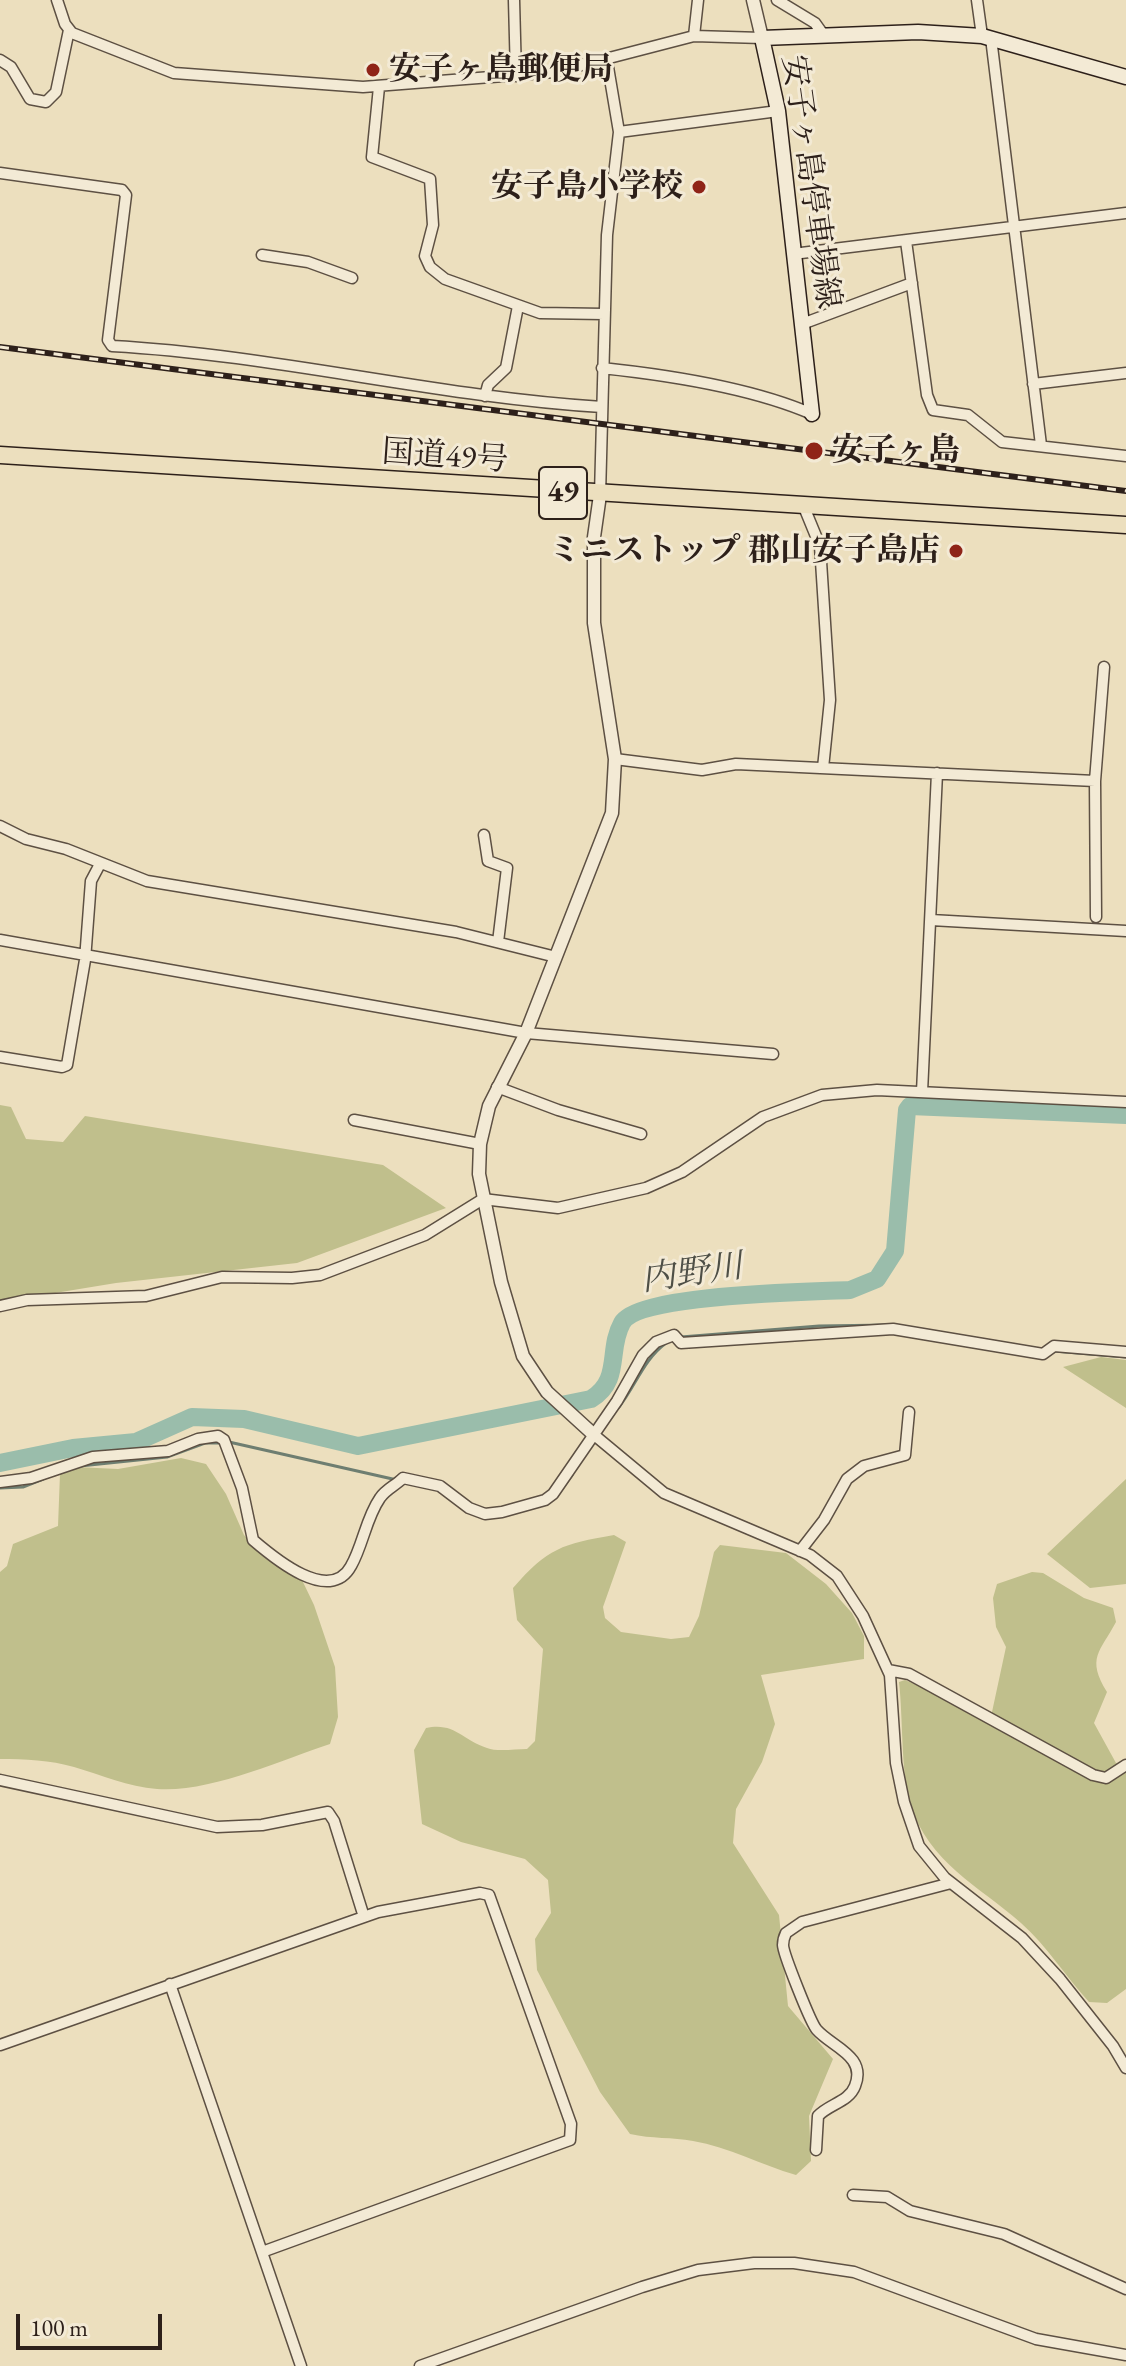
<!DOCTYPE html>
<html>
<head>
<meta charset="utf-8">
<style>
	body { margin:0 }
	#map { position:relative; width:1126px; height:2366px; overflow:hidden; background:#ecdfbe; font-family:"EB Garamond",serif }
	canvas { display:block }
	.scale { position:absolute; left:16px; top:2314px; width:146px; height:36px; box-sizing:border-box; border:4px solid #2d201a; border-top:0; padding-left:10px; font-size:24px; line-height:28px; white-space:nowrap; color:#2d201a; -webkit-text-stroke:6px #f3ead5; paint-order:stroke }
</style>
</head>
<body>
<div id="map">
<canvas width="1126" height="2366"></canvas>
<div class="scale">100 m</div>
</div>
<script>
const ctx = document.querySelector('canvas').getContext('2d');
ctx.lineJoin = 'round';
function paint(path, color) {
  ctx.fillStyle = color;
  ctx.fill(path, 'evenodd');
}
function trace(path, color, width, dash) {
  ctx.strokeStyle = color;
  ctx.lineWidth = width;
  ctx.lineCap = dash ? 'butt' : 'round';
  ctx.setLineDash(dash || []);
  ctx.stroke(path);
}
function write(font, color, halo, rows, align = 'center') {
  ctx.font = font + ' "EB Garamond","Noto Serif JP",serif';
  ctx.lineWidth = 6;
  ctx.setLineDash([]);
  ctx.textBaseline = 'middle';
  ctx.strokeStyle = halo;
  ctx.fillStyle = color;
  for (const [text, x, y, turn = 0] of rows) {
    ctx.save();
    ctx.translate(x, y);
    ctx.rotate((+turn || 0) * Math.PI / 180);
    ctx.textAlign = isNaN(turn) ? turn : align;
    if (halo) ctx.strokeText(text, 0, 0);
    ctx.fillText(text, 0, 0);
    ctx.restore();
  }
}
const green = new Path2D(`
	M 0,1105 L 11,1107 L 26,1139 L 63,1142 L 85,1116 L 383,1165 L 446,1208 L 297,1263 L 116,1283 L 0,1302 Z
	M 1101,1357 L 1126,1360 L 1126,1408 L 1063,1367 Z
	M 181,1458 L 206,1464 L 226,1494 L 244,1535 L 256,1549 L 302,1580 L 314,1605 L 335,1667 L 338,1717 L 330,1744 C 281,1760 210,1793 157,1789 C 128,1787 102,1775 74,1767 C 50,1760 25,1759 0,1759 L 0,1572 L 7,1566 L 13,1544 L 58,1526 L 60,1474 L 76,1467 L 118,1469 Z
	M 1126,1479 L 1126,1584 L 1090,1588 L 1047,1554 Z
	M 614,1535 L 626,1542 L 603,1607 L 605,1618 L 621,1632 L 671,1639 L 689,1637 L 699,1616 L 714,1552 L 720,1545 L 786,1553 L 826,1584 L 852,1613 L 864,1636 L 864,1659 L 761,1675 L 775,1724 L 762,1762 L 736,1809 L 733,1843 L 779,1915 L 788,2006 L 833,2059 L 809,2116 L 811,2161 L 796,2175 C 761,2165 729,2147 693,2141 C 672,2137 652,2139 630,2134 L 600,2092 L 537,1970 L 535,1939 L 551,1913 L 548,1880 L 525,1859 L 461,1842 L 422,1824 L 414,1750 L 426,1728 C 455,1722 462,1740 487,1748 C 497,1752 515,1749 527,1749 L 535,1741 L 543,1649 L 517,1620 L 513,1588 C 548,1548 562,1544 614,1535 Z
	M 1032,1572 L 1043,1573 L 1084,1598 L 1113,1608 L 1116,1622 C 1100,1652 1086,1658 1107,1692 L 1094,1723 L 1116,1763 L 1126,1762 L 1126,1989 L 1107,2003 L 1089,2002 C 1066,1977 1046,1945 1021,1923 C 978,1885 930,1864 910,1804 C 901,1774 903,1716 899,1682 L 905,1680 L 984,1714 L 992,1712 L 1006,1647 L 996,1627 L 993,1598 L 997,1584 Z`);
const stream = new Path2D(`
	M 681,1337 L 819,1326 L 888,1325
	M 1054,1351 L 1126,1357
	M 619,1407 C 636,1385 644,1359 666,1343
	M 229,1442 L 397,1480
	M 80,1466 L 167,1457 L 205,1443 L 221,1443
	M 0,1488 L 23,1487 L 43,1479
	M 555,1498 L 572,1475`);
const river = new Path2D(`
	M 0,1463 L 73,1448 L 136,1442 L 192,1417 L 244,1419 L 358,1446 L 591,1399 C 622,1380 607,1350 622,1323 C 638,1294 812,1292 850,1290 L 877,1279 L 895,1251 L 907,1110 L 910,1106 L 1126,1115`);
const minor = new Path2D(`
	M 57,0 L 65,24 L 72,33 L 174,73 L 363,87 L 555,72 L 694,36 L 762,38
	M 514,0 L 516,76
	M 777,0 L 815,23 L 825,37
	M 977,0 L 982,36
	M 694,36 L 698,0
	M 991,38 L 1041,445
	M 0,60 L 11,67 L 30,99 L 46,102 L 56,92 L 69,30
	M 379,87 L 372,157 L 430,179 L 433,225 L 425,256 L 430,267 L 445,279 L 540,313 L 604,314
	M 619,132 L 778,111
	M 0,173 L 122,190 L 126,195 L 108,340 L 112,346 C 277,355 437,397 602,407
	M 906,241 L 927,395 L 933,410 L 968,415 L 1002,442 L 1126,456
	M 793,254 L 1126,213
	M 262,255 L 308,262 L 352,278
	M 802,324 L 912,283
	M 602,368 C 668,375 752,388 812,414
	M 1033,384 L 1126,373
	M 485,396 L 488,385 L 506,368 L 518,306
	M 600,495 L 607,235 L 619,132 L 607,61
	M 804,507 L 820,546 L 830,700 L 823,768
	M 615,759 L 702,770 L 736,764 L 1095,781
	M 0,826 L 26,839 L 66,849 L 147,881 L 456,932 L 556,957
	M 484,835 L 488,861 L 507,868 L 498,942
	M 1096,917 L 1095,781 L 1104,667
	M 931,920 L 1126,931
	M 0,940 L 526,1033 L 773,1054
	M 0,1057 L 62,1067 L 67,1065 L 85,960 L 91,881 L 100,864
	M 497,1087 L 558,1110 L 641,1134
	M 922,1092 L 937,773
	M 354,1120 L 480,1144
	M 0,1306 L 27,1300 L 146,1296 L 222,1277 L 292,1278 L 320,1275 L 425,1235 L 483,1199 L 558,1208 L 646,1188 L 682,1172 L 763,1117 L 822,1095 L 877,1090 L 1126,1102
	M 593,1434 L 664,1493 L 810,1555 L 837,1576 L 863,1616 L 890,1675 L 896,1763 L 904,1802 L 919,1846 L 945,1878 L 1022,1938 L 1060,1979 L 1113,2046 L 1126,2068
	M 0,1482 L 31,1478 L 93,1457 L 168,1451 L 198,1439 L 218,1436 L 224,1440 L 242,1488 L 253,1540 C 274,1558 330,1605 351,1566 C 363,1545 366,1518 380,1498 C 386,1489 395,1486 403,1478 L 440,1486 L 469,1508 L 485,1514 L 502,1512 L 545,1500 L 553,1494 L 617,1401 L 643,1355 L 656,1342 L 674,1335 L 681,1343 L 893,1329 L 1043,1354 L 1054,1346 L 1126,1352
	M 800,1551 L 824,1520 L 847,1479 L 864,1466 L 905,1455 L 909,1412
	M 888,1670 L 909,1674 L 1093,1775 L 1106,1778 L 1126,1765
	M 0,1780 L 217,1827 L 262,1825 L 328,1812 L 334,1821 L 364,1917
	M 170,1984 L 301,2366
	M 0,2045 L 378,1912 L 480,1893 L 489,1895 L 571,2124 L 570,2140 L 262,2252
	M 816,2150 L 818,2116 C 829,2104 849,2102 855,2086 C 867,2056 832,2047 817,2030 C 811,2024 783,1953 783,1945 C 783,1941 784,1937 786,1933 L 802,1922 L 951,1883
	M 853,2195 L 887,2197 L 910,2211 L 1004,2234 L 1126,2289
	M 420,2366 L 642,2287 L 698,2270 L 754,2263 L 794,2263 L 854,2272 L 1036,2339 L 1126,2355`);
const tertiary = new Path2D(`
	M 753,0 L 762,38
	M 593,1434 L 547,1392 L 523,1356 L 501,1282 L 479,1174 L 480,1144 L 489,1106 L 526,1033 L 612,813 L 615,759 L 594,623 L 594,537 L 600,495`);
const secondary = new Path2D(`
	M 812,414 L 778,111 L 762,38 L 918,32 L 982,36 L 1126,77`);
const trunk = new Path2D(`
	M 0,455 L 1126,525`);
const rail = new Path2D(`
	M 0,347 L 1126,491`);
const markers = [
	[373,70,8,"#8f2418"],
	[699,187,8,"#8f2418"],
	[814,451,10,"#8f2418"],
	[956,551,8,"#8f2418"]
];
const shields = [
	[563,493,48]
];
const shieldNames = [
	["49",563,493]
];
const poiNames = [
	["安子ヶ島郵便局",389,70],
	["安子島小学校",683,187,"right"],
	["安子ヶ島",832,451],
	["ミニストップ 郡山安子島店",940,551,"right"]
];
const streetNames = [
	["安子ヶ島停車場線",810,182,82],
	["国道49号",445,457,4]
];
const waterNames = [
	["内野川",692,1274,-8]
];
paint(green, '#c0bf8c');
trace(stream, '#6e7e71', 3);
trace(river, '#9abdab', 18);
trace(minor, '#5d5043', 13);
trace(tertiary, '#5d5043', 15);
trace(secondary, '#2d201a', 17);
trace(trunk, '#2d201a', 19);
trace(minor, '#f3ead5', 10);
trace(tertiary, '#f3ead5', 12);
trace(secondary, '#f3ead5', 14);
trace(trunk, '#ecdfbe', 16);
trace(rail, '#2d201a', 6);
trace(rail, '#f3ead5', 3, [9]);
for (const [x, y, r, color] of markers) {
  const dot = new Path2D();
  dot.arc(x, y, r, 0, 2 * Math.PI);
  ctx.fillStyle = color;
  ctx.fill(dot);
  trace(dot, '#f3ead5', 3);
}
for (const [x, y, w] of shields) {
  const box = new Path2D();
  box.roundRect(x - w / 2, y - 26, w, 52, 6);
  ctx.fillStyle = '#f3ead5';
  ctx.fill(box);
  trace(box, '#2d201a', 2);
}
write('bold 30px', '#2d201a', null, shieldNames);
write('bold 32px', '#2d201a', '#f3ead5', poiNames, 'left');
write('32px', '#2d201a', '#f3ead5', streetNames);
write('italic 34px', '#4e4f46', '#f3ead5', waterNames);
</script>
</body>
</html>
